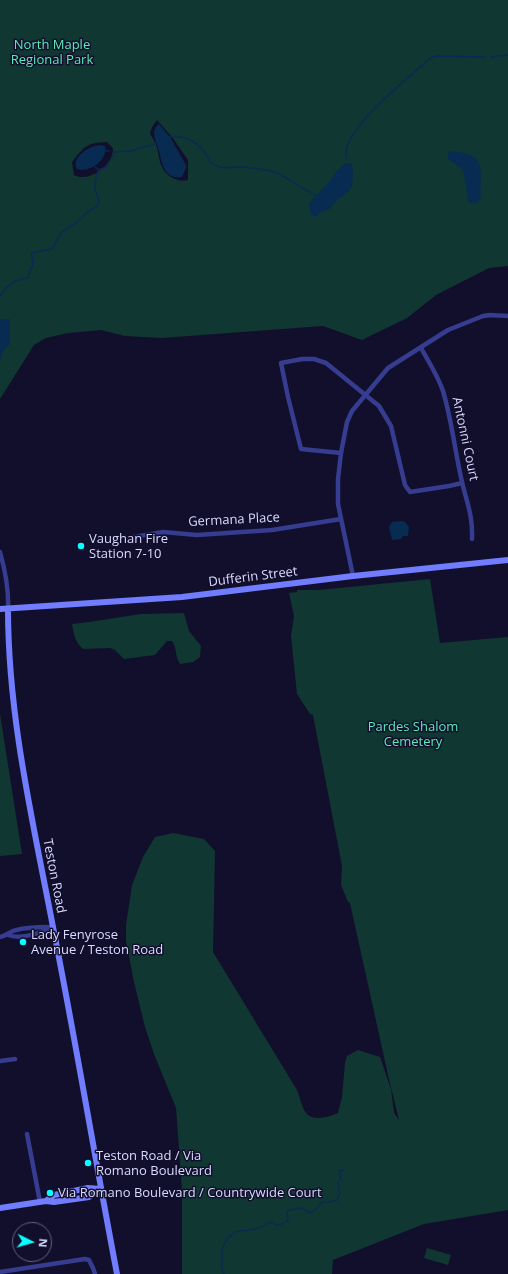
<!DOCTYPE html>
<html>
<head>
<meta charset="utf-8">
<style>
	body { margin:0 }
	#map { position:relative; width:508px; height:1274px; overflow:hidden; background:#110f2c; font-family:"Open Sans",sans-serif }
	canvas { display:block }
	.north { position:absolute; left:12px; top:1222px; width:40px; height:40px; box-sizing:border-box; background:#110f2c; border:1px solid #626080; border-radius:50%; rotate:95deg; font-size:11px; font-weight:700; line-height:16px; text-align:center; color:#dbdaff }
	.north::after { content:''; display:block; margin:auto; width:14px; height:18px; background:#06ffff; clip-path:polygon(50% 0,100% 100%,50% 72%,0 100%) }
</style>
</head>
<body>
<div id="map">
<canvas width="508" height="1274"></canvas>
<div class="north">N</div>
</div>
<script>
const ctx = document.querySelector('canvas').getContext('2d');
ctx.lineJoin = 'round';
function paint(path, color) {
  ctx.fillStyle = color;
  ctx.fill(path, 'evenodd');
}
function trace(path, color, width, dash) {
  ctx.strokeStyle = color;
  ctx.lineWidth = width;
  ctx.lineCap = dash ? 'butt' : 'round';
  ctx.setLineDash(dash || []);
  ctx.stroke(path);
}
function write(font, color, halo, rows, align = 'center') {
  ctx.font = font + ' "Open Sans",sans-serif';
  ctx.lineWidth = 3;
  ctx.setLineDash([]);
  ctx.textBaseline = 'middle';
  ctx.strokeStyle = halo;
  ctx.fillStyle = color;
  for (const [text, x, y, turn = 0] of rows) {
    ctx.save();
    ctx.translate(x, y);
    ctx.rotate((+turn || 0) * Math.PI / 180);
    ctx.textAlign = isNaN(turn) ? turn : align;
    if (halo) ctx.strokeText(text, 0, 0);
    ctx.fillText(text, 0, 0);
    ctx.restore();
  }
}
const green = new Path2D(`
	M 0,0 L 508,0 L 508,266 L 489,268 L 436,295 L 407,318 L 362,340 L 323,326 L 162,338 L 125,336 L 101,330 L 68,333 L 46,338 L 34,345 L 0,399 ZM 157,120 L 172,137 L 188,160 L 188,180 C 178,183 166,176 162,167 C 158,159 159,150 155,143 C 154,140 152,137 150,134 L 152,127 ZM 107,142 L 113,148 C 113,153 111,159 108,163 C 101,173 84,181 74,175 L 72,162 C 85,146 86,143 107,142 Z
	M 430,579 L 440,643 L 508,637 L 508,1210 L 424,1224 L 333,1260 L 332,1274 L 182,1274 L 182,1190 L 176,1108 L 154,1054 L 145,1027 L 134,982 L 126,941 L 126,925 L 132,885 L 143,857 L 155,837 L 173,833 L 204,839 L 215,851 L 213,952 L 297,1090 C 300,1097 302,1109 307,1114 C 314,1122 331,1116 338,1113 L 342,1097 L 345,1063 L 347,1056 L 358,1050 L 380,1057 L 391,1089 L 394,1113 L 399,1120 L 388,1075 L 350,903 L 348,902 L 341,885 L 342,866 L 313,715 L 310,714 L 297,694 L 291,636 L 294,616 L 289,593 L 297,592 L 297,590 L 319,590 Z
	M 184,613 L 189,631 L 201,646 L 200,657 L 193,662 L 180,664 C 175,657 177,647 172,641 L 167,641 L 155,655 L 124,659 L 115,650 L 110,648 L 83,649 C 75,642 74,635 72,624 L 89,622 L 141,614 Z
	M 0,714 L 22,854 L 0,856 Z
	M 427,1248 L 451,1255 L 448,1265 L 424,1258 Z`);
const water = new Path2D(`
	M 159,124 L 170,137 L 186,165 L 186,168 L 182,177 C 164,180 162,163 159,151 C 157,145 154,138 154,132 C 155,128 156,127 159,124 Z
	M 100,145 L 105,146 C 108,160 90,173 77,169 C 71,157 89,146 100,145 Z
	M 450,151 C 490,154 479,170 481,199 L 476,203 L 470,203 L 468,200 L 464,174 L 461,168 L 448,159 L 448,154 Z
	M 345,163 L 352,164 L 353,175 L 352,186 L 349,191 L 336,201 L 330,209 L 321,212 L 316,217 C 310,215 309,209 309,203 L 330,181 L 335,173 Z
	M 0,319 L 10,319 L 10,344 C 4,350 1,353 0,362 Z
	M 402,521 L 405,522 L 409,527 L 408,536 L 403,536 L 401,539 L 392,540 L 389,527 L 392,522 Z`);
const stream = new Path2D(`
	M 491,57 L 508,55
	M 170,137 C 175,137 181,137 186,138 C 196,141 207,153 210,162 C 225,172 227,166 243,167 C 252,168 262,169 271,171 C 286,175 296,186 310,192
	M 106,151 L 109,151
	M 114,152 L 131,151 L 157,143
	M 347,158 C 336,134 414,73 432,57 L 438,56 L 486,57
	M 111,159 L 115,152
	M 95,167 L 99,170
	M 99,170 L 106,167 L 108,163
	M 312,193 L 316,196
	M 0,297 C 3,290 9,284 16,281 C 20,279 25,279 29,277 C 28,272 32,269 33,264 C 33,260 31,257 32,253 L 52,249 L 62,232 L 76,223 L 80,219 L 90,210 L 95,208 L 99,203 C 99,198 95,193 95,188 C 95,182 96,176 98,171 L 99,170
	M 224,1274 C 219,1264 223,1267 222,1259 C 222,1255 221,1256 222,1252 C 222,1244 230,1233 239,1231 C 244,1230 249,1231 255,1229 C 261,1228 266,1224 272,1222 L 276,1225 L 282,1224 L 288,1220 L 287,1212 L 289,1210 L 302,1208 L 310,1213 L 317,1208 L 322,1202 L 331,1202 L 337,1200 L 340,1193 L 338,1182 L 341,1180 L 339,1171 L 344,1170`);
const street = new Path2D(`
	M 421,348 C 429,362 438,376 443,391 C 452,421 455,452 462,482 C 467,503 473,516 472,539
	M 341,453 L 301,449 L 288,397 L 281,363 L 302,359 L 314,359 L 326,363 L 379,406 L 391,426 L 405,485 L 410,492 L 449,486 L 462,483
	M 128,538 L 163,532 L 197,535 L 272,530 L 341,519
	M 0,552 C 5,570 9,590 8,609
	M 353,576 L 338,504 L 338,479 L 341,453 L 347,422 L 352,411 L 388,368 L 448,330 L 483,316 L 490,315 L 508,316
	M 8,935 C 21,940 40,933 52,928
	M 0,937 C 5,936 7,934 11,932 C 20,927 44,927 53,927
	M 0,1061 L 15,1059
	M 27,1134 L 40,1202
	M 0,1272 L 85,1259 L 89,1260 L 93,1268 L 95,1274`);
const secondary = new Path2D(`
	M 0,609 L 182,597 L 353,576 L 508,560
	M 8,609 C 8,717 33,822 53,927 C 76,1043 95,1159 117,1274
	M 46,1201 L 54,1195 L 88,1188 L 101,1189
	M 0,1208 L 46,1201 L 54,1202 L 89,1197 L 101,1189`);
const markers = [
	[81,546,4,"#06ffff"],
	[23,942,4,"#06ffff"],
	[88,1163,4,"#06ffff"],
	[50,1193,4,"#06ffff"]
];
const parkNames = [
	["North Maple",52,45],
	["Regional Park",52,60],
	["Pardes Shalom",413,727],
	["Cemetery",413,742]
];
const streetNames = [
	["Antonni Court",465,439,78],
	["Germana Place",234,520,-3],
	["Dufferin Street",253,577,-7],
	["Teston Road",54,876,79]
];
const poiNames = [
	["Vaughan Fire",89,539],
	["Station 7-10",89,554],
	["Lady Fenyrose",31,935],
	["Avenue / Teston Road",31,950],
	["Teston Road / Via",96,1156],
	["Romano Boulevard",96,1171],
	["Via Romano Boulevard / Countrywide Court",58,1193]
];
paint(green, '#113732');
paint(water, '#082b52');
trace(stream, '#082b52', 1.5);
trace(street, '#363c8f', 4.5);
trace(secondary, '#717cff', 6);
for (const [x, y, r, color] of markers) {
  const dot = new Path2D();
  dot.arc(x, y, r, 0, 2 * Math.PI);
  ctx.fillStyle = color;
  ctx.fill(dot);
  trace(dot, '#110f2c', 1.5);
}
write('13px', '#5beab8', '#110f2c', parkNames);
write('13px', '#dbdaff', '#110f2c', streetNames);
write('13px', '#dbdaff', '#110f2c', poiNames, 'left');
</script>
</body>
</html>
